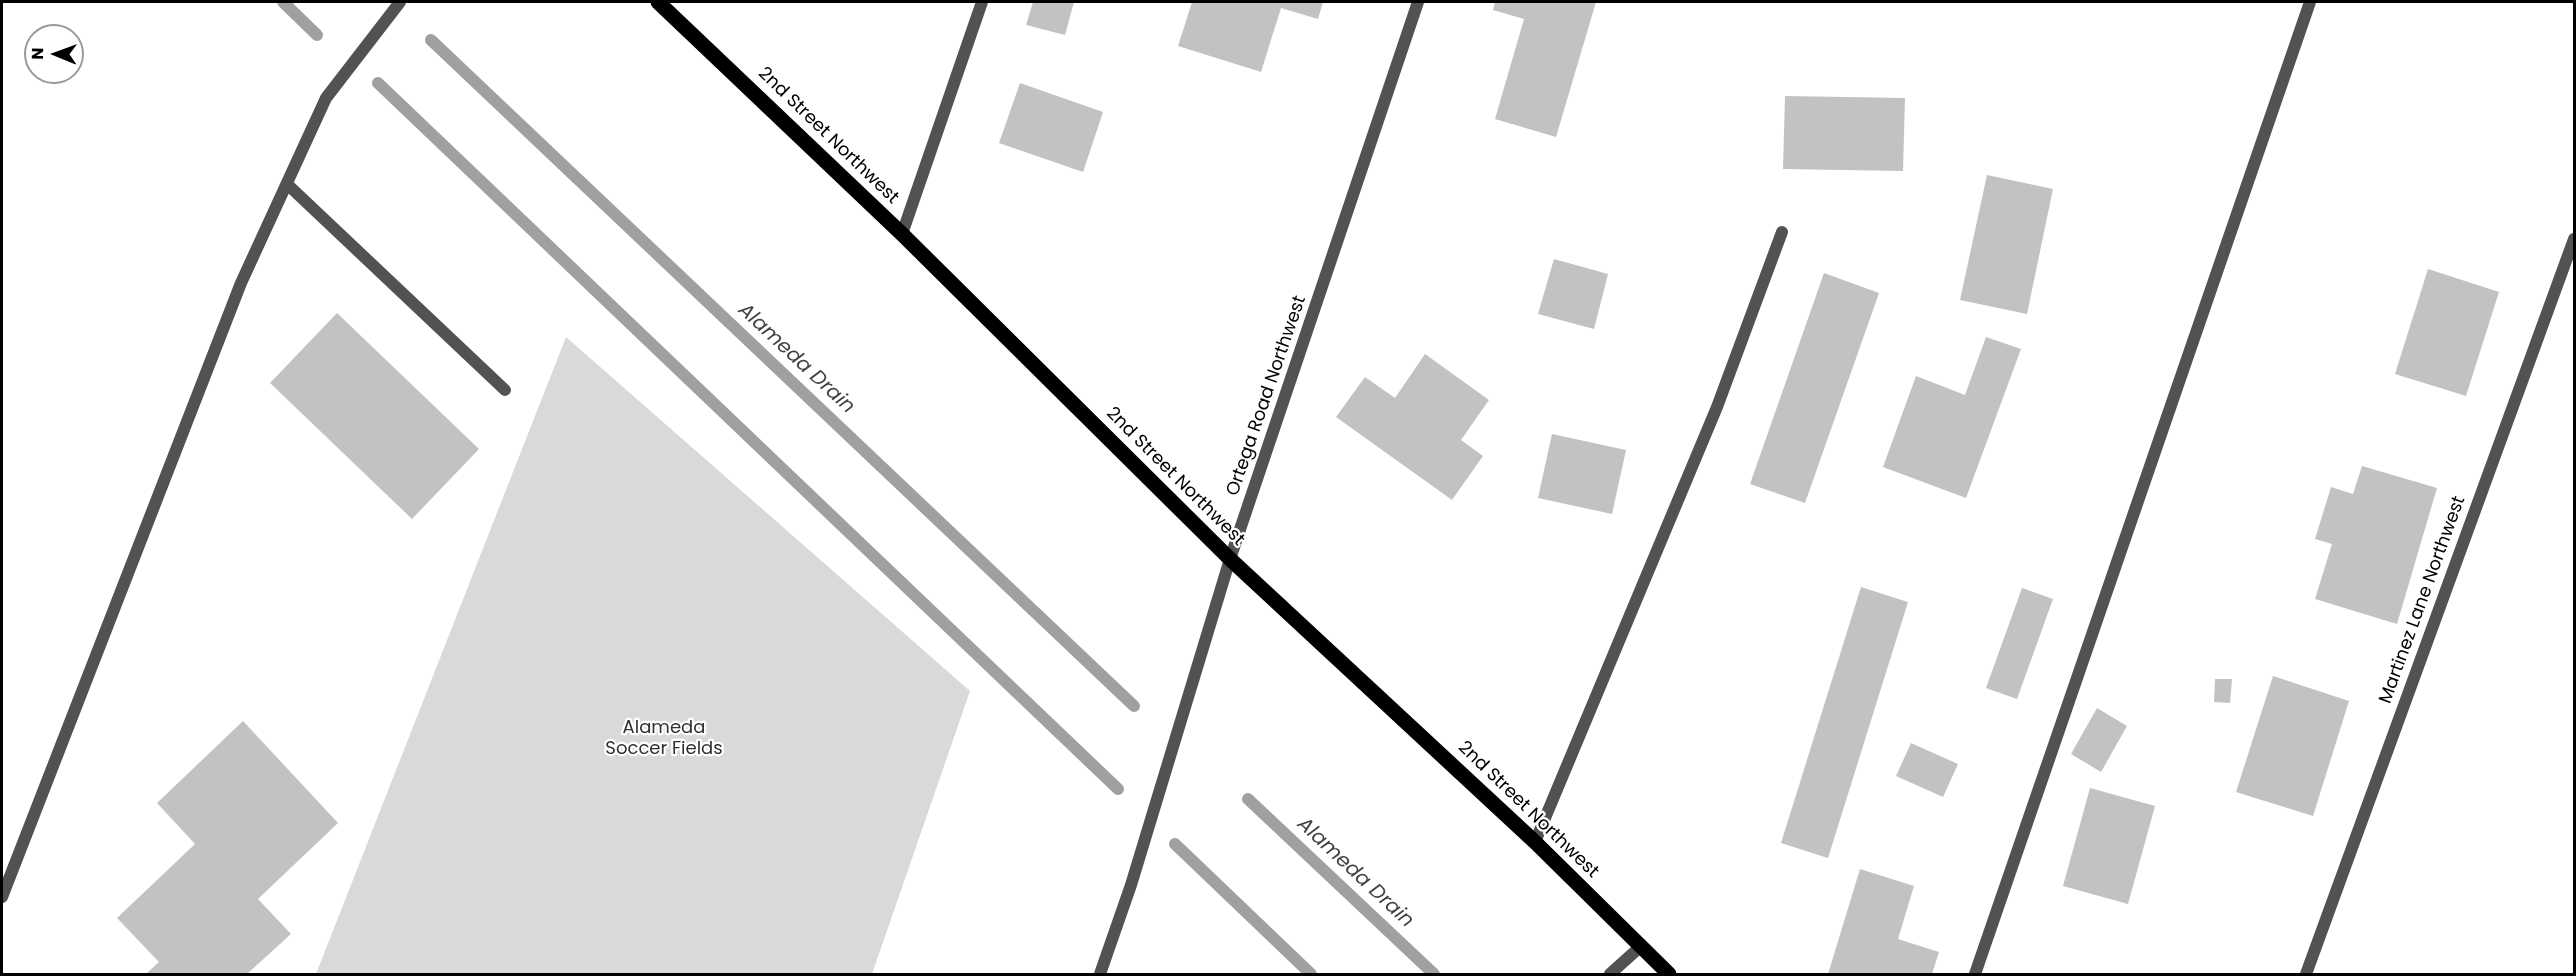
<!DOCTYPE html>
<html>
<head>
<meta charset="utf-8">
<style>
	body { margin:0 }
	#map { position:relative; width:2576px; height:976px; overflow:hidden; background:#fff; font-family:Poppins,sans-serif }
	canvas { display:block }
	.frame { position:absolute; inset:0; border:3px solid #000; pointer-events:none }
	.north { position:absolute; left:24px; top:24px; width:60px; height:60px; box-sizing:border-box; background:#fff; border:2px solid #999; border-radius:50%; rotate:271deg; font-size:16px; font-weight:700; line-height:24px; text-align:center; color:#000 }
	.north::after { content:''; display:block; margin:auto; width:21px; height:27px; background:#000; clip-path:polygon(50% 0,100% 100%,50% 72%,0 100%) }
</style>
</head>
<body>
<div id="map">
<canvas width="2576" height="976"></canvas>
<div class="frame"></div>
<div class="north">N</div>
</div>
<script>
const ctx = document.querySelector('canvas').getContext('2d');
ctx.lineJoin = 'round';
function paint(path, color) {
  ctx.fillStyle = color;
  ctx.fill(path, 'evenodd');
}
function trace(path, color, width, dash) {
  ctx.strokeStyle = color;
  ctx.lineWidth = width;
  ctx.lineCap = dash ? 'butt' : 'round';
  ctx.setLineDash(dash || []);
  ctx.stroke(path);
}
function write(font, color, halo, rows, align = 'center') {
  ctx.font = font + ' Poppins,sans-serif';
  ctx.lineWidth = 4.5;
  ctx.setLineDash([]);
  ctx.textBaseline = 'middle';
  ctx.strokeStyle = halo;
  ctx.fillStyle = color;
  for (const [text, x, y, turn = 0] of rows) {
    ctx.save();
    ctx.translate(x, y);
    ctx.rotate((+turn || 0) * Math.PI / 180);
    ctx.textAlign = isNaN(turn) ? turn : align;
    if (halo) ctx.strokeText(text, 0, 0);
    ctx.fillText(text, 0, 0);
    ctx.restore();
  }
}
const green = new Path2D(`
	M 566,337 L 970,691 L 872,974 L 316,974 Z`);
const stream = new Path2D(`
	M 283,2 L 317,35
	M 431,40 L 1134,706
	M 378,83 L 1118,789
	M 1248,799 L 1434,974
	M 1175,844 L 1311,974`);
const building = new Path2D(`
	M 1033,2 L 1074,2 L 1065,35 L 1026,25 Z
	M 1192,2 L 1323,2 L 1318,19 L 1281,8 L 1261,72 L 1178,46 Z
	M 1495,2 L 1596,2 L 1556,137 L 1495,119 L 1524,19 L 1493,10 Z
	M 1020,83 L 1103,112 L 1083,172 L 999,143 Z
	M 1785,96 L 1905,98 L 1903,171 L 1783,169 Z
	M 1987,175 L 2053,189 L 2027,314 L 1960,300 Z
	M 1554,259 L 1608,274 L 1594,329 L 1538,314 Z
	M 2428,269 L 2499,292 L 2466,396 L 2395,374 Z
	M 1824,273 L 1879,293 L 1805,503 L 1750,484 Z
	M 337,313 L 479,449 L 412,519 L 270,383 Z
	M 1986,337 L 2021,349 L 1966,498 L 1883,467 L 1916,376 L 1965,395 Z
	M 1425,354 L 1489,400 L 1461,440 L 1483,456 L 1452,500 L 1336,417 L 1365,377 L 1395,398 Z
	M 1552,434 L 1626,450 L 1612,514 L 1538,498 Z
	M 2362,466 L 2437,488 L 2397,624 L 2315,599 L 2332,544 L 2315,539 L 2331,487 L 2353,494 Z
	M 1861,587 L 1908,602 L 1828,858 L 1781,843 Z
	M 2022,588 L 2053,599 L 2017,699 L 1986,688 Z
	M 2273,676 L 2349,701 L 2313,816 L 2236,792 Z
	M 2215,679 L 2232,679 L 2230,703 L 2214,702 Z
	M 2097,708 L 2127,726 L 2101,772 L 2071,754 Z
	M 243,721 L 338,823 L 258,899 L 291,934 L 247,974 L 146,974 L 159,962 L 117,918 L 195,844 L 157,803 Z
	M 1911,743 L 1958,764 L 1943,797 L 1896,776 Z
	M 2090,788 L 2155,806 L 2128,904 L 2063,886 Z
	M 1860,869 L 1914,886 L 1898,939 L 1939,952 L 1932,974 L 1828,974 Z`);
const service = new Path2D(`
	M 287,184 L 505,390
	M 902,234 L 982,2
	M 1535,842 L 1717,407 L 1782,232
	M 2,897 L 241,283 L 326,98 L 400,2`);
const minor = new Path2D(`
	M 1610,974 L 1640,947
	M 1975,974 L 2310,2
	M 2306,974 L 2574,239`);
const tertiary = new Path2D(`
	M 1100,974 L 1131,885 L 1230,559 L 1418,2`);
const primary = new Path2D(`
	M 658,2 L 902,234 L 1230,559 L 1535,842 L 1669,974`);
const streetNames = [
	["2nd Street Northwest",828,136,44],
	["Ortega Road Northwest",1267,396,-71],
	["2nd Street Northwest",1175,477,45],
	["Martinez Lane Northwest",2423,600,-70],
	["2nd Street Northwest",1528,810,44]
];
const parkNames = [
	["Alameda",664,728],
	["Soccer Fields",664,749]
];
const waterNames = [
	["Alameda Drain",796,359,43],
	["Alameda Drain",1355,873,43]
];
paint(green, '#d9d9d9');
trace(stream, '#a0a0a0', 12);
paint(building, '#c2c2c2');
trace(service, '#525252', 12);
trace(minor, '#525252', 12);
trace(tertiary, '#525252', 12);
trace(primary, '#000', 15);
write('18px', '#000', '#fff', streetNames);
write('18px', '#303030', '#fff', parkNames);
write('italic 20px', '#414141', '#fff', waterNames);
</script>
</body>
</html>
